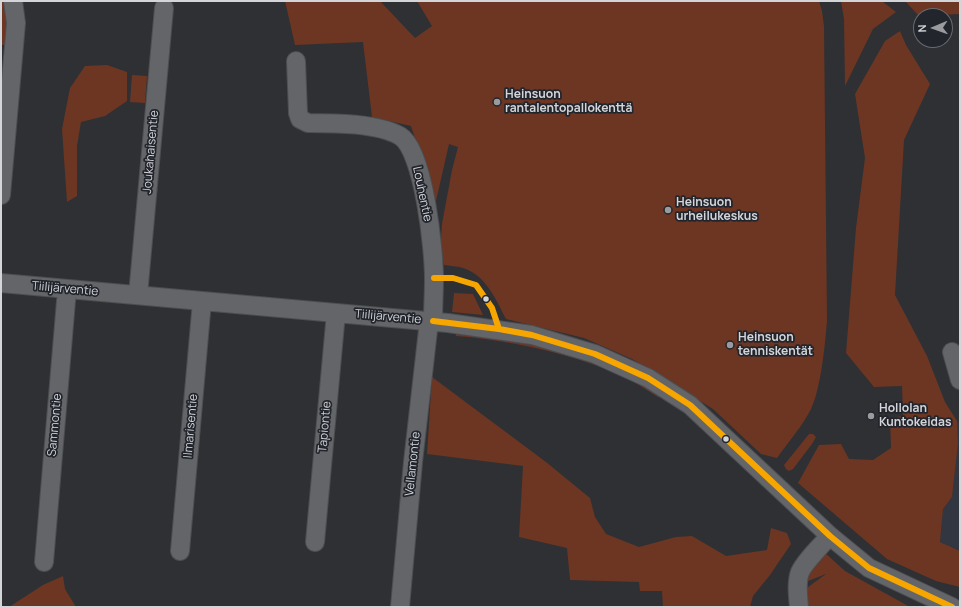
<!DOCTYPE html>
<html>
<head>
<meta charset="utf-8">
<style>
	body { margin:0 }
	#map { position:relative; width:961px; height:608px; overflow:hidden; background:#2e3034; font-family:Manrope,sans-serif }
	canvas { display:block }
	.frame { position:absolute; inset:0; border:2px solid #d3d5d9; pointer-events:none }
	.north { position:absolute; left:913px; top:8px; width:40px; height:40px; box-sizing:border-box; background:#22252c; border:1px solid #696b71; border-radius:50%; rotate:268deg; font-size:11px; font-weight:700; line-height:16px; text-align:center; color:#d3d5d9 }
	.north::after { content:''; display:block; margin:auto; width:14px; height:18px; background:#999b9f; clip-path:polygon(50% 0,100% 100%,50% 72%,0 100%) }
</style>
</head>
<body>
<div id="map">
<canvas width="961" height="608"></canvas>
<div class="frame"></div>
<div class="north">N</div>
</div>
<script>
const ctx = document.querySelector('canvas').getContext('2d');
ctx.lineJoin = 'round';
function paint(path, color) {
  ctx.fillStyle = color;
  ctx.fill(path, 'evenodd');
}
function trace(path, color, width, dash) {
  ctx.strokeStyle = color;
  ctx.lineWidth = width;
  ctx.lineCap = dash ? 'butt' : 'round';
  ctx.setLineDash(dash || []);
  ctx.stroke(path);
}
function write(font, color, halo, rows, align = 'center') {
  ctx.font = font + ' Manrope,sans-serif';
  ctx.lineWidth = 3.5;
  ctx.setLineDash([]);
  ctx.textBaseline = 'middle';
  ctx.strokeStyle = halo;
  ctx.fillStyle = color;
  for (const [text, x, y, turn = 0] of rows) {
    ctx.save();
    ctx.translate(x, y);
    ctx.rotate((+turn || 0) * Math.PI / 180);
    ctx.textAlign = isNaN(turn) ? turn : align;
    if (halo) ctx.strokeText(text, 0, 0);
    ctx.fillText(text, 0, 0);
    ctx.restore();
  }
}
const built = new Path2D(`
	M 957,421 L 960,423 L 960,551 L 940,542 L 943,509 L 952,497 L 958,443 Z`);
const green = new Path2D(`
	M 1,1 L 4,1 L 8,13 L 8,45 L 1,45 Z
	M 285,1 L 380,1 L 415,38 L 432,26 L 417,1 L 819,1 L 822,11 L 824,26 L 827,321 C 825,345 821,388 811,409 C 802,427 788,442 777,458 L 761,454 L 713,409 L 632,359 L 584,338 L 506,319 C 496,300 486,275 463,268 C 457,266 450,266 444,265 L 440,250 L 442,224 L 452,170 L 458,147 L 449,144 L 436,201 L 411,126 L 372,117 L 363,42 L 295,45 Z
	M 841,1 L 882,1 L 896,12 L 873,29 L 845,86 L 844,19 Z
	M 905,1 L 960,1 L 960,14 L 919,16 Z
	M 900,31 L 906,45 L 930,84 L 904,140 L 895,295 L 927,356 L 945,402 L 957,421 L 958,443 L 952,497 L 943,509 L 940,542 L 960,551 L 960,587 L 936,581 L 887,559 L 798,483 L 819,445 L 841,444 L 849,459 L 873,460 L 891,448 L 890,418 L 903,416 L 902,386 L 874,387 L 846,353 L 856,228 L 865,158 L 855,94 L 885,41 Z
	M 107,65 L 127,72 L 127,101 L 105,116 L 81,122 L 77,146 L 77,196 L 67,202 L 62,129 L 70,88 L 85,66 Z
	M 132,75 L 147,76 L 145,103 L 130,102 Z
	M 454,293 L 473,294 L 483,315 L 452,312 Z
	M 456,331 L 533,343 L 622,371 L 661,397 L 658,397 C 650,392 642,387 634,382 C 616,371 595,365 574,358 C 536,347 497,339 456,336 Z
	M 432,377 L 546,462 L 590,498 L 595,517 L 606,534 L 639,547 L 676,537 L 692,536 L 726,556 L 767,550 L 771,528 L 787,533 L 791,544 L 770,575 L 753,596 L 750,607 L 663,607 L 662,591 L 640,591 L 639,582 L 570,580 L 567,548 L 519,537 L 523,466 L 427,454 Z
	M 809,434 L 813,434 L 816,437 L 812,444 L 793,469 L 789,471 L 786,469 L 784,465 Z
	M 823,551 L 845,571 L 910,607 L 803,607 L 804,590 L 826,574 L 803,583 Z
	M 63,576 L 65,589 L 76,607 L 9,607 L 43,585 Z`);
const minor = new Path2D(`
	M 296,61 L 298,113 L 300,119 L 308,123 C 334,123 378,123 400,136 C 424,150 434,251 434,279 C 434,293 433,307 433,321
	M 1,195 L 16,23 L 13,1
	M 1,283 L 448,323 L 532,335 L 595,354 L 648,378 L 690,405 L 830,536 L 869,568 L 952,607
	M 138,295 L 164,8
	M 952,352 L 960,380
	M 315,542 L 336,313
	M 180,551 L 202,301
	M 44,562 L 67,289
	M 400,607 L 413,462 L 429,321
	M 799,607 C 798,596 796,583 800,572 C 804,563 823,543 830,536`);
const bus1 = new Path2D(`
	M 434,278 L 453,278 L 476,285 L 492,308 L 499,329
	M 433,321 L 499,329 L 532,335 L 595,354 L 648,378 L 690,405 L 830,536 L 869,568 L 952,607`);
const markers = [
	[497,102,4,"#999b9f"],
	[668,210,4,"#999b9f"],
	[486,299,3.5,"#d3d5d9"],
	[730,345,4,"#999b9f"],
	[871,416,4,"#999b9f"],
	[726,439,3.5,"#d3d5d9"]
];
const poiNames = [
	["Heinsuon",505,95],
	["rantalentopallokenttä",505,109],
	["Heinsuon",676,203],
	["urheilukeskus",676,217],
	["Heinsuon",738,338],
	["tenniskentät",738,352],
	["Hollolan",879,409],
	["Kuntokeidas",879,423]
];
const streetNames = [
	["Joukahaisentie",151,152,-85],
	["Louhentie",422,194,78],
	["Tiilijärventie",65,289,5],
	["Tiilijärventie",388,317,5],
	["Sammontie",55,425,-85],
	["Ilmarisentie",191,426,-85],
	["Tapiontie",325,427,-85],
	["Vellamontie",413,464,-84]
];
paint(built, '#323641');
paint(green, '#6c3623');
trace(minor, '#4c4e51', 20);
trace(minor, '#646568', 18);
trace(bus1, '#f7a600', 6);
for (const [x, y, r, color] of markers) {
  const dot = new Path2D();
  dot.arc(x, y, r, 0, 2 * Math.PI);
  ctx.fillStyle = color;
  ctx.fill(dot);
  trace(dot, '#22252c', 1.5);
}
write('bold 12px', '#d3d5d9', '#22252c', poiNames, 'left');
write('12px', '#d3d5d9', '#22252c', streetNames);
</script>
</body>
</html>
